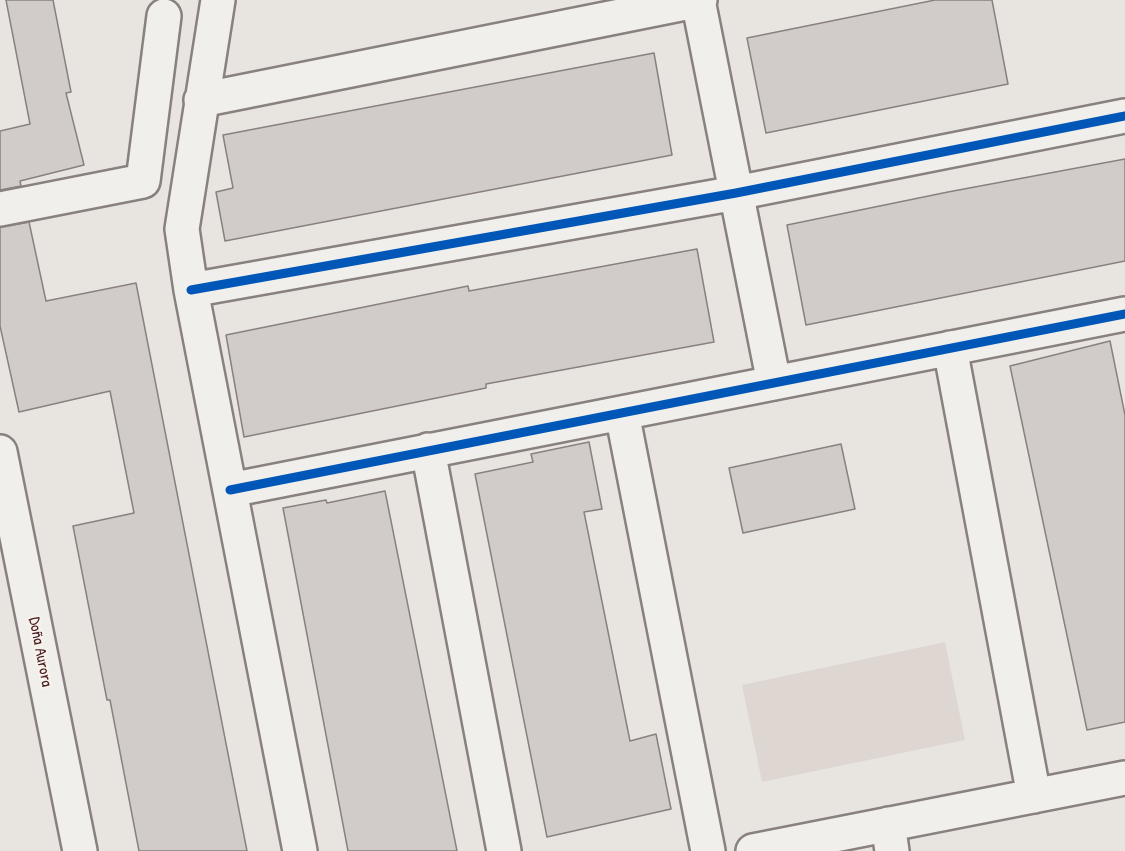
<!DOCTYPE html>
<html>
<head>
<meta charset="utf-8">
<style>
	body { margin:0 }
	canvas { display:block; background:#e8e5e0 }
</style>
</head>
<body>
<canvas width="1125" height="851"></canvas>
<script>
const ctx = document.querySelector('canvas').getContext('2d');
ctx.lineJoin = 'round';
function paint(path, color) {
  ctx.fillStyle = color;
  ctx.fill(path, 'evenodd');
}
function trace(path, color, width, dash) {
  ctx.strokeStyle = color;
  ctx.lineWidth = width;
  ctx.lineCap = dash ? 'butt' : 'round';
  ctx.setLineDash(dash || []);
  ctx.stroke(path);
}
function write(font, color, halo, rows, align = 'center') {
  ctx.font = font + ' "Patrick Hand",sans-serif';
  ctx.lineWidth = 4.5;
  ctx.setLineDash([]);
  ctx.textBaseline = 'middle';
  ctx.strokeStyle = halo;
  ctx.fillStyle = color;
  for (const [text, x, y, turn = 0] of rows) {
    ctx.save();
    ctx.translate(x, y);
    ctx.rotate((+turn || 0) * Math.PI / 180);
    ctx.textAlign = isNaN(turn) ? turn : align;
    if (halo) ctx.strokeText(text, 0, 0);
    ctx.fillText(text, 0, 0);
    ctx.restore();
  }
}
const green = new Path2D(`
	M 945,642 L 965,740 L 762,782 L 742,685 Z`);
const building = new Path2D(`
	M 6,0 L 53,0 L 71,92 L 66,93 L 84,165 L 20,181 L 21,186 L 0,190 L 0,131 L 30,124 Z
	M 935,0 L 992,0 L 1008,84 L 766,133 L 747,38 Z
	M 654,53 L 672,155 L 225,241 L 216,192 L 233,188 L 223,135 Z
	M 1125,159 L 1125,261 L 806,325 L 787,225 L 948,192 Z
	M 29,222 L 46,301 L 136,283 L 247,851 L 139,851 L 110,700 L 107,700 L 73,526 L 134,513 L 110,391 L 19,412 L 0,326 L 0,227 Z
	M 697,249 L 714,342 L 486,384 L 486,388 L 244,437 L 226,335 L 468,286 L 469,291 Z
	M 1110,341 L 1125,415 L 1125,722 L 1087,730 L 1010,366 Z
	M 589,442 L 602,509 L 584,512 L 630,741 L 656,734 L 671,809 L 547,837 L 475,474 L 533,462 L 531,454 Z
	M 841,444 L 855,509 L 743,533 L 729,468 Z
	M 385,491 L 457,851 L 348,851 L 283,508 L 326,500 L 327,503 Z`);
const minor = new Path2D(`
	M 218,0 L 182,229 L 191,290 L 300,851
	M 698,0 L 774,383
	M 201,100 L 700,0
	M 0,209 L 143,181 L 164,16
	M 191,290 L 736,193 L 1125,116
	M 950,348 L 1034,796
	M 622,413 L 708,851
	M 428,450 L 504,851
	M 0,452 L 80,851
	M 230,490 L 1125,314
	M 888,824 L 892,851
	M 753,851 L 1125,778`);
const cycleway = new Path2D(`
	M 191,290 L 736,193 L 1125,116
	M 230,490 L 1125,314`);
const streetNames = [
	["Doña Aurora",40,652,79]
];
paint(green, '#ded6d0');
paint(building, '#d1ccc9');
trace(building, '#898080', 1.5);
trace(minor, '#898080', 38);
trace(minor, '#f0efeb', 33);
trace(cycleway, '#0057b8', 9);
write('16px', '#4a1f2b', '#f7f3e8', streetNames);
</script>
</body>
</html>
